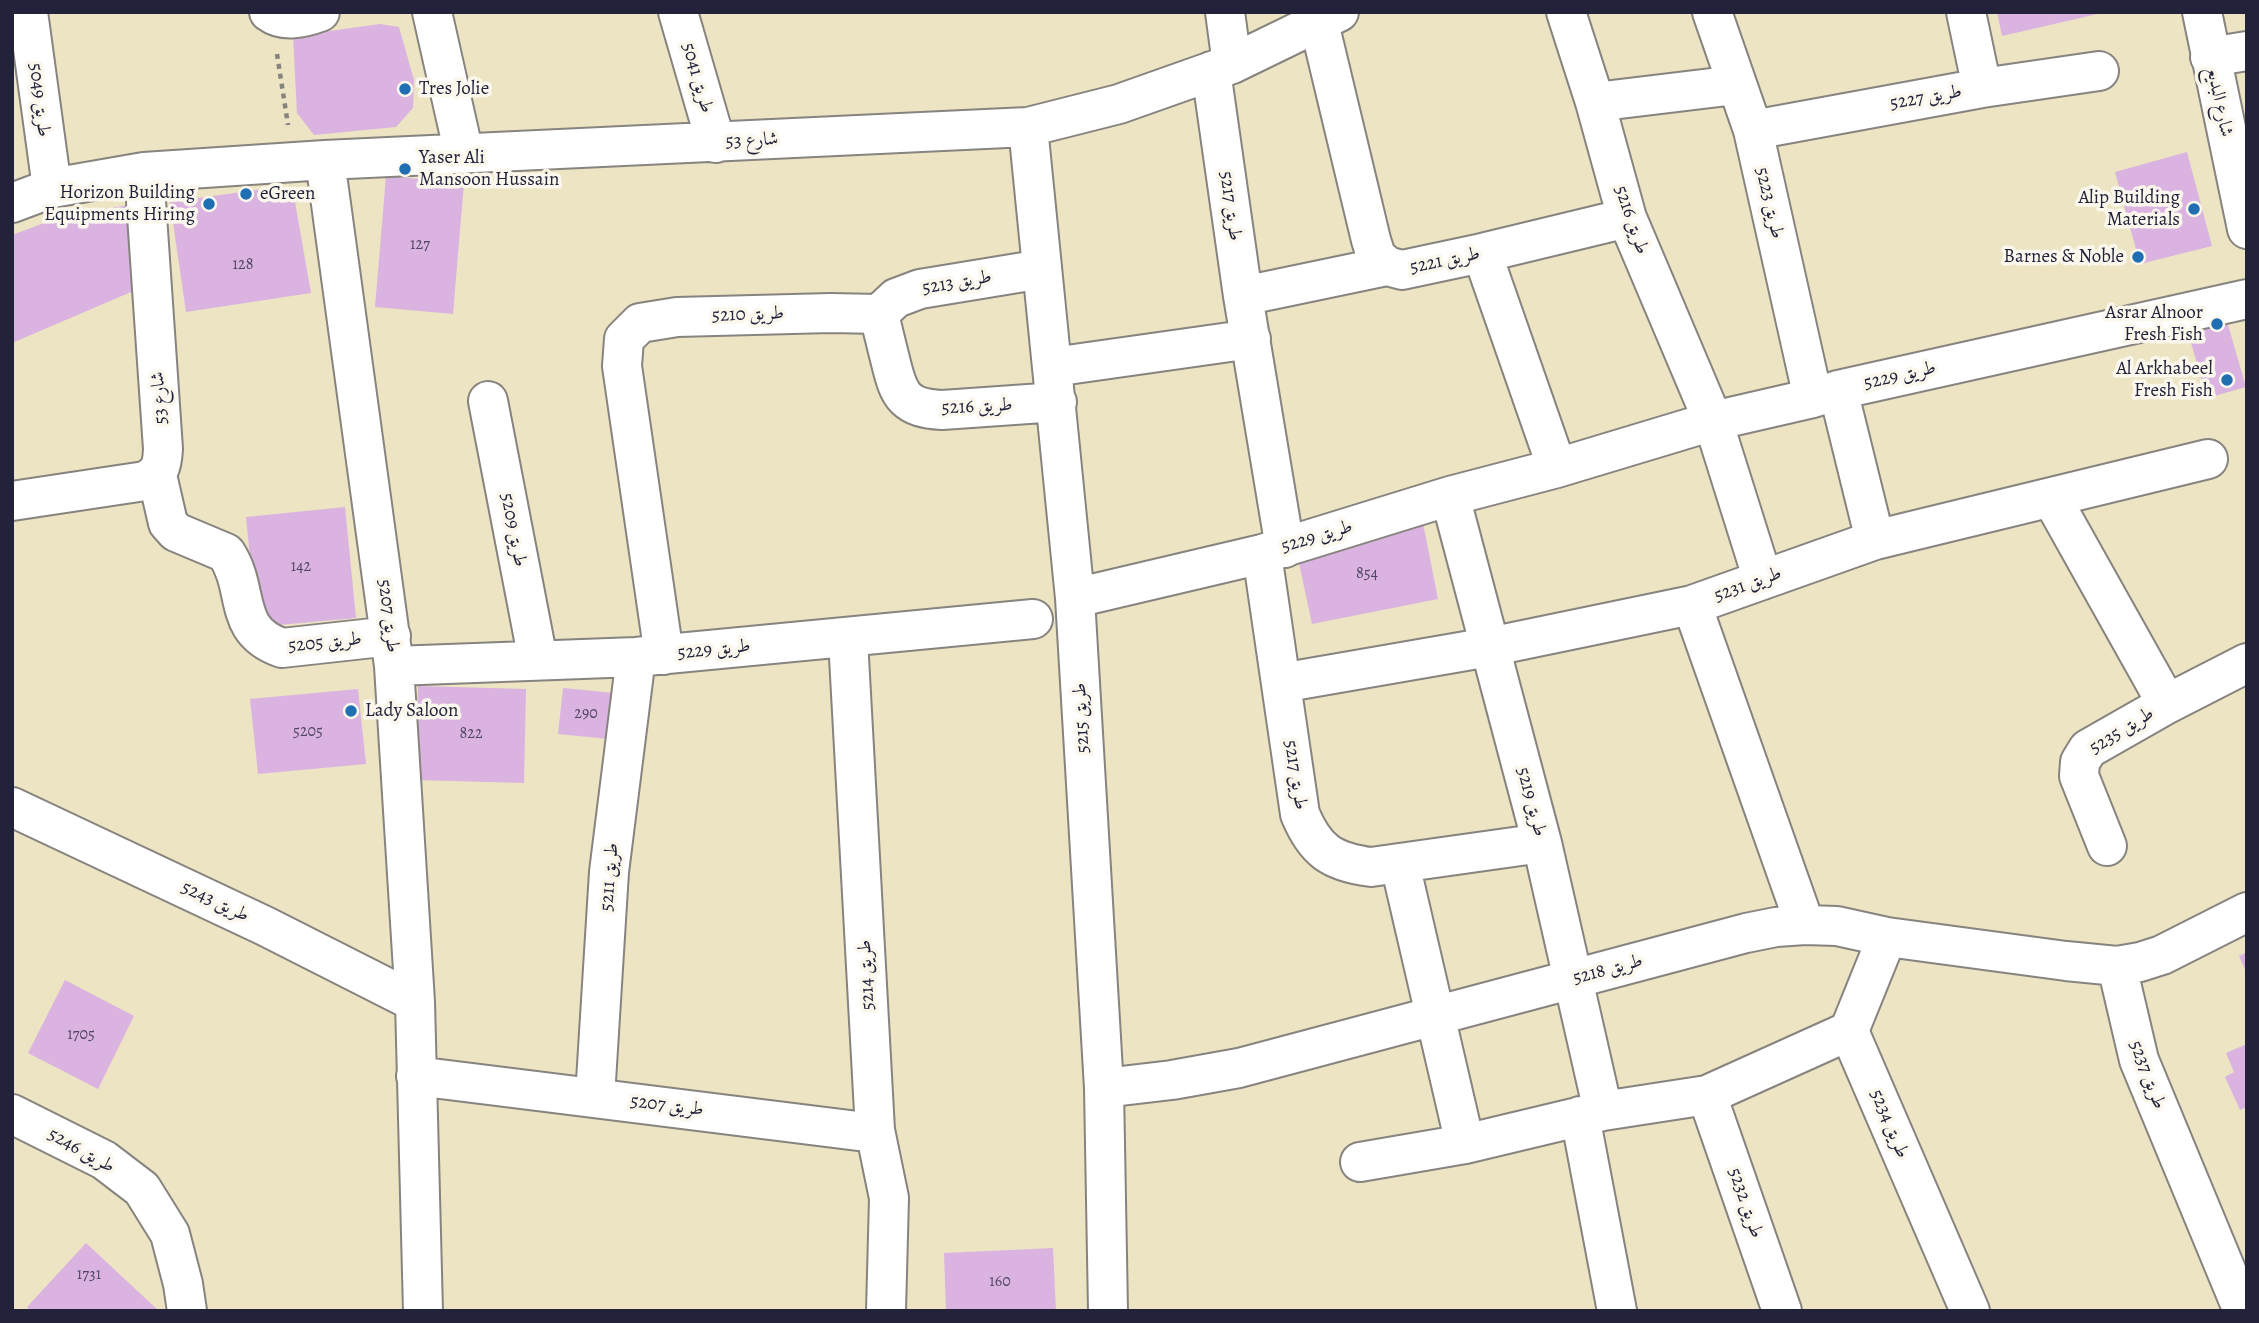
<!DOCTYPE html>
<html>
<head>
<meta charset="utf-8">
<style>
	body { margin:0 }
	#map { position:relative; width:2259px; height:1323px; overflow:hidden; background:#ece4c3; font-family:Alegreya,serif }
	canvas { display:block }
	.frame { position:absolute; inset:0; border:14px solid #22223b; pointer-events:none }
</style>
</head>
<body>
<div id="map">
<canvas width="2259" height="1323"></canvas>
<div class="frame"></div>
</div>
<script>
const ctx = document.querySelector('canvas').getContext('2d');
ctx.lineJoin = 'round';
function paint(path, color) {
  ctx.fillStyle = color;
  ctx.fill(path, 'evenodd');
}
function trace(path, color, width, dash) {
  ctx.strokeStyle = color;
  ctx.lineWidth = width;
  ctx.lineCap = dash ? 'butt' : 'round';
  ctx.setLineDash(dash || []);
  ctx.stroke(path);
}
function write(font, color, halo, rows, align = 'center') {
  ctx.font = font + ' Alegreya,Amiri,serif';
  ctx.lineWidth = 7;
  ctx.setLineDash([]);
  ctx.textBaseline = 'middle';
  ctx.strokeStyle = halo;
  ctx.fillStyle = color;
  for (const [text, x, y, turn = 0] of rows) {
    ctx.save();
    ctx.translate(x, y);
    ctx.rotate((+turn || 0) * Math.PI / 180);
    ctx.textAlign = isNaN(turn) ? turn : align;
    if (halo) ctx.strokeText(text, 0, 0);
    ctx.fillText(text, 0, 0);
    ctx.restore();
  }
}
const building = new Path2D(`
	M 1997,12 L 2102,12 L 2102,13 L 2002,36 Z
	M 380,24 L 399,27 L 414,80 L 413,108 L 396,127 L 314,135 L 297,113 L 293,36 Z
	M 2187,152 L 2212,246 L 2140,264 L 2115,172 Z
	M 386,176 L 464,183 L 453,314 L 375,307 Z
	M 277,187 L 295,202 L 311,293 L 186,312 L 170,202 Z
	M 129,205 L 138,289 L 12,343 L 12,235 L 63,216 Z
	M 2224,311 L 2246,387 L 2207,398 L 2185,322 Z
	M 345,507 L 356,618 L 257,627 L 246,517 Z
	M 1423,523 L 1438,599 L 1312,624 L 1296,549 Z
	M 418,686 L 526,689 L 524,783 L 416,780 Z
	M 563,688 L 614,693 L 609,739 L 558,734 Z
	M 358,689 L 366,764 L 258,774 L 250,699 Z
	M 2247,952 L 2247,974 L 2239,956 Z
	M 65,980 L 134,1016 L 98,1089 L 28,1053 Z
	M 2247,1044 L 2247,1107 L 2240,1110 L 2225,1077 L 2234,1072 L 2226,1053 Z
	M 86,1243 L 159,1311 L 31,1311 L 27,1307 Z
	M 1053,1248 L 1056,1311 L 946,1311 L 944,1253 Z`);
const path = new Path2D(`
	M 277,54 L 288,125`);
const minor = new Path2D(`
	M 28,12 L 52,188
	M 269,12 C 284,23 303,18 320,12
	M 432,12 L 464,154
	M 678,12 L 716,143
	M 1225,12 L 1232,64
	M 1566,12 L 1595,102 L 1627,218 L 1713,421 L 1763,580
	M 1712,12 L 1753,130 L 1813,398
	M 1966,12 L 1982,88
	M 2202,12 L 2247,229
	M 1319,23 L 1371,240 L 1376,256 L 1387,266 L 1402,270 L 1482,253 L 1627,218
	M 2210,57 L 2247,51
	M 1211,71 L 1243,296 L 1285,548
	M 1595,102 L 1736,85
	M 1028,127 L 1075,598 L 1104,1088 L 1108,1311
	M 1753,130 L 1982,88 L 2099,71
	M 325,160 L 394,666 L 415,1002 L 423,1311
	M 12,203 L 52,188 L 144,172 L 325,160 L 1028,127 L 1119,104 L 1232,64 L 1339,12
	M 1482,253 L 1557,468
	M 1243,296 L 1387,266
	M 879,314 C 883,331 887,347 891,363 C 899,396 905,408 942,410 L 1057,402
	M 879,314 L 896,298 L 920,289 L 1042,269
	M 1053,367 L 1251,339
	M 1838,390 L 1875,540
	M 488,401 L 538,660
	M 157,475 L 168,523 L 176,532 L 226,553 C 251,591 231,630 282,648 L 391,636
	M 1450,496 L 1542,843 L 1603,1111
	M 2051,497 L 2167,704
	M 12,501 L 145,481 C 161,472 162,466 163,449 L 144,172
	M 1262,554 L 1300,814 C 1315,850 1331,862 1371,867 L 1542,843
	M 1075,598 L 1262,554 L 1450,496 L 1557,468 L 1713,421 L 1813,398 L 1838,390 L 2247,299
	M 1692,605 L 1805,925
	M 848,639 L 875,1130 L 889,1198 L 886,1311
	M 664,655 L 622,366 L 624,339 L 640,323 L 677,317 L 831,313 L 879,314
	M 394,666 L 636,657 L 1033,619
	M 1281,683 L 1489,647 L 1692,605 L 1875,540 L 2208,459
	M 12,807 L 265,926 L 415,1002
	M 2107,846 L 2079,776 L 2080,762 L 2088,749 L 2167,704 L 2247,663
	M 1400,864 L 1465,1144
	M 1887,937 L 1849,1031 L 1970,1311
	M 2117,966 L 2139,1060 L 2243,1311
	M 416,1076 L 858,1131 L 875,1130
	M 1104,1088 L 1172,1080 L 1239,1068 L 1746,933 L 1776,927 L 1805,925 L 1837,926 L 1887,937 L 2066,961 L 2117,966 L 2140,962 L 2162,955 L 2247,912
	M 1707,1095 L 1782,1311
	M 595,1097 L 609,872 L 636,657
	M 12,1114 L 104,1160 L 142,1189 L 170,1234 L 183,1284 L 187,1311
	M 1580,1116 L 1617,1311
	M 1360,1162 L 1465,1144 L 1603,1111 L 1707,1095 L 1849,1031`);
const markers = [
	[405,89,7,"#1f6fb2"],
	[405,169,7,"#1f6fb2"],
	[246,194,7,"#1f6fb2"],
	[209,204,7,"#1f6fb2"],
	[2194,209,7,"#1f6fb2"],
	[2138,257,7,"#1f6fb2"],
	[2217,324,7,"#1f6fb2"],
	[2227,380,7,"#1f6fb2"],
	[351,711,7,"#1f6fb2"]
];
const numberNames = [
	["127",420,245],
	["128",243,265],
	["142",301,567],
	["854",1367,574],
	["290",586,714],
	["5205",308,732],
	["822",471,734],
	["1705",81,1035],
	["1731",89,1275],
	["160",1000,1282]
];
const streetNames = [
	["طريق 5041",697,78,74],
	["طريق 5227",1926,98,-10],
	["طريق 5049",39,100,83],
	["شارع البديع",2219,102,78],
	["شارع 53",752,141,-3],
	["طريق 5223",1769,203,77],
	["طريق 5217",1230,206,82],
	["طريق 5216",1631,220,71],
	["طريق 5221",1445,261,-12],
	["طريق 5213",957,283,-10],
	["طريق 5210",748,315,-2],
	["طريق 5229",1900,376,-13],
	["شارع 53",160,398,-94],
	["طريق 5216",977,407,-3],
	["طريق 5209",513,530,79],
	["طريق 5229",1317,537,-17],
	["طريق 5231",1748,585,-20],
	["طريق 5207",388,616,83],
	["طريق 5205",325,643,-6],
	["طريق 5229",714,650,-6],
	["طريق 5215",1082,718,-93],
	["طريق 5235",2122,731,-32],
	["طريق 5217",1295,775,81],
	["طريق 5219",1531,802,75],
	["طريق 5211",610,877,-85],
	["طريق 5243",215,902,25],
	["طريق 5218",1608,970,-15],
	["طريق 5214",867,975,-93],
	["طريق 5237",2147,1075,69],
	["طريق 5207",667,1106,7],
	["طريق 5234",1889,1124,67],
	["طريق 5246",81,1151,29],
	["طريق 5232",1745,1203,71]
];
const poiNames = [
	["Tres Jolie",419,89,"left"],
	["Yaser Ali",419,158,"left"],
	["Mansoon Hussain",419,180,"left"],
	["Horizon Building",195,193],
	["Equipments Hiring",195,215],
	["eGreen",260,194,"left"],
	["Alip Building",2180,198],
	["Materials",2180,220],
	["Barnes & Noble",2124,257],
	["Asrar Alnoor",2203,313],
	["Fresh Fish",2203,335],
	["Al Arkhabeel",2213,369],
	["Fresh Fish",2213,391],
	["Lady Saloon",365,711,"left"]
];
paint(building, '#dab3e1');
trace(minor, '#87837f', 42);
trace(path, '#87837f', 4.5, [5, 5]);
trace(minor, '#fff', 38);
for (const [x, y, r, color] of markers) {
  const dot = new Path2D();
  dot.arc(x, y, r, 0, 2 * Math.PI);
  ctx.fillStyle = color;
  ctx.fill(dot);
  trace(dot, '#fbf7ec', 2.5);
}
write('16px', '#504664', null, numberNames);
write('19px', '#22223b', '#fbf7ec', streetNames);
write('19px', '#22223b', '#fbf7ec', poiNames, 'right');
</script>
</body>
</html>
